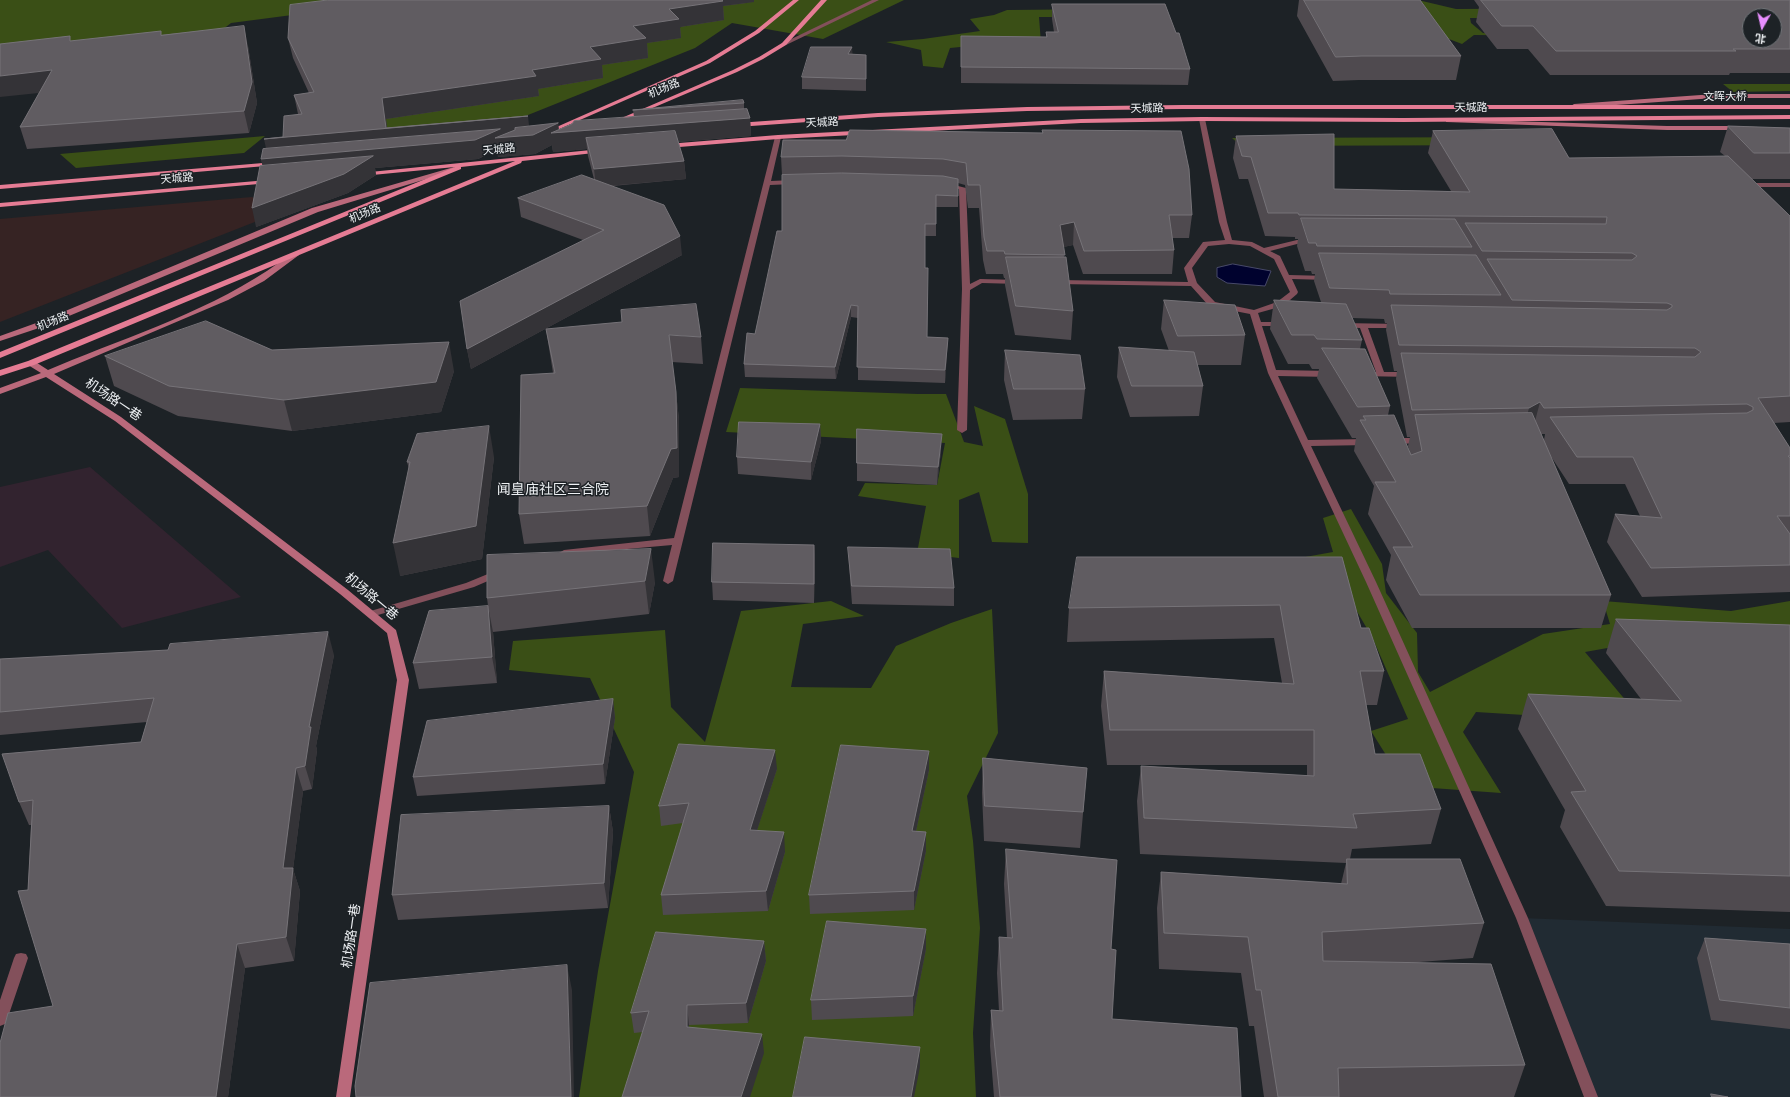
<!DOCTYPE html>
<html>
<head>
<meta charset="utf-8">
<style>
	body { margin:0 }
	#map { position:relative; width:1790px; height:1097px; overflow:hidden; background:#1d2226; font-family:"DM Sans","Noto Sans SC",sans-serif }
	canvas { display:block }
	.north { position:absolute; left:1742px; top:8px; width:40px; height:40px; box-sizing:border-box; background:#1d2226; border:1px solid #707478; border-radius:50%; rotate:188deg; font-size:11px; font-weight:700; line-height:16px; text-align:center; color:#edf0f3 }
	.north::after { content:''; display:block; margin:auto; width:14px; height:18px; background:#e88eff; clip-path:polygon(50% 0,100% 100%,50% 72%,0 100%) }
</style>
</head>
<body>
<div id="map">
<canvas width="1790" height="1097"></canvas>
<div class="north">北</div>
</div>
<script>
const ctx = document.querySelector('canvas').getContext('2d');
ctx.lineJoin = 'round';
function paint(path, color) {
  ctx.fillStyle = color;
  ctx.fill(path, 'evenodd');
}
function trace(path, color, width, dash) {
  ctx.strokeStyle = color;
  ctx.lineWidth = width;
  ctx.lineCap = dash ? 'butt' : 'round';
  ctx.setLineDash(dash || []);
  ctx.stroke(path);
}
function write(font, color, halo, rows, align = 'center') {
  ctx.font = font + ' "DM Sans","Noto Sans SC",sans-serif';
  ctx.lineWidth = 3;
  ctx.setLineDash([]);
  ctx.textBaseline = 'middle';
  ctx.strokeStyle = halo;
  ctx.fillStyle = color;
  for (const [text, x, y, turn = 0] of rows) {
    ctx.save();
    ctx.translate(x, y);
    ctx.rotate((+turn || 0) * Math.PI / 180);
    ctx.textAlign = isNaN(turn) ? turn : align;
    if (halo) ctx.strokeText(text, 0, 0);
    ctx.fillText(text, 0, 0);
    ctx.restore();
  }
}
const commercial = new Path2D(`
	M 90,467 L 241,597 L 122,628 L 48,550 L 0,567 L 0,487 Z`);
const built = new Path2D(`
	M 1522,918 L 1790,929 L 1790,1097 L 1588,1097 Z`);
const medical = new Path2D(`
	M 252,197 L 270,205 L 270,216 L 0,322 L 0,219 Z`);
const green = new Path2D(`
	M 0,0 L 407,0 L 231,23 L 208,41 L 0,59 Z
	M 714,0 L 904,0 L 823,39 L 732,23 L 695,48 L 518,119 L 374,131 L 373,116 L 677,30 Z
	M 1418,0 L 1456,9 L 1624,8 L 1562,18 L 1470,18 L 1471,23 L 1483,33 L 1574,34 L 1577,36 L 1474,35 L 1462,44 L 1449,39 L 1422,40 Z
	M 1114,9 L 1119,17 L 1039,17 L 1041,43 L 991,44 L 950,48 L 943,68 L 923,66 L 921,50 L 886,42 L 923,39 L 980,31 L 970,19 L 994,15 L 1007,10 Z
	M 1723,84 L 1790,84 L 1790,91 L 1733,92 Z
	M 265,136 L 244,153 L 76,168 L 60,154 Z
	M 1531,137 L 1523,145 L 1241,146 L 1232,138 Z
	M 740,388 L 918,394 L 946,394 L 964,442 L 983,446 L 974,406 L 1005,419 L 1028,494 L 1028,543 L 992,542 L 979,492 L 959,500 L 959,558 L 917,553 L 926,506 L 858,496 L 865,483 L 937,485 L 945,443 L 726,432 Z
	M 1351,509 L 1382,564 L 1386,593 L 1417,633 L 1418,672 L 1430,692 L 1543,634 L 1610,624 L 1603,601 L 1731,611 L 1790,601 L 1790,661 L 1630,644 L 1585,652 L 1633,709 L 1605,720 L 1476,712 L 1463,732 L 1501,793 L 1432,788 L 1391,763 L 1371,731 L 1408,719 L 1373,639 L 1351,601 L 1306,576 L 1305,557 L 1333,552 L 1323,518 Z
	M 831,601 L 864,616 L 803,624 L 791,687 L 871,688 L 896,646 L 951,623 L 992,609 L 998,733 L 967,796 L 973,841 L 980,928 L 973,1033 L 976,1097 L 579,1097 L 598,971 L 634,772 L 590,678 L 509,670 L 513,641 L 665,630 L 671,707 L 705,742 L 741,611 Z`);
const water = new Path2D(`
	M 1233,264 L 1271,271 L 1265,286 L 1227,283 L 1217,277 L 1217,268 Z`);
const street = new Path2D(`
	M 872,0 L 879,0 L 786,45 L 781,44 Z
	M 1202,117 L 1205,119 L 1227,222 L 1232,240 L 1252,242 L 1264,248 L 1297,240 L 1314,240 L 1315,242 L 1311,244 L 1297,244 L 1270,251 L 1280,256 L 1289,275 L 1328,276 L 1332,278 L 1328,280 L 1292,279 L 1298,292 L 1297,294 L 1283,306 L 1258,313 L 1261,322 L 1283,322 L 1287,324 L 1283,326 L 1262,326 L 1276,370 L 1331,371 L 1335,374 L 1331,377 L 1278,376 L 1308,440 L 1369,439 L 1374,442 L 1369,445 L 1311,446 L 1376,582 L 1528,918 L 1598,1097 L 1584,1097 L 1516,918 L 1366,582 L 1268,373 L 1250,314 L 1209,306 L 1191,286 L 1057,284 L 1053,282 L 1057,280 L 1188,282 L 1184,268 L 1203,242 L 1225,240 L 1219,222 L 1199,119 ZM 1229,244 L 1250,246 L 1274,259 L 1290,292 L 1277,302 L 1254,310 L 1215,302 L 1197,283 L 1192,268 L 1208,246 Z
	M 778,135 L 781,137 L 771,181 L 794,180 L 798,182 L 794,184 L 770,185 L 673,581 L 668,584 L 663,581 L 672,545 L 560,555 L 559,553 L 564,550 L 674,538 L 775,137 Z
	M 946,183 L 966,188 L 970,284 L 980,279 L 1019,280 L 1023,282 L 1019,284 L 982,283 L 970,290 L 967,430 L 962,433 L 957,430 L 962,289 L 959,189 L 944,186 L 942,185 Z
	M 1753,183 L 1790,183 L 1790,187 L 1759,187 L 1762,190 L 1758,192 L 1749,185 Z
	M 1340,323 L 1402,324 L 1402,328 L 1368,328 L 1384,372 L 1409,372 L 1413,375 L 1412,377 L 1360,376 L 1359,374 L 1360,372 L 1376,372 L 1360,328 L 1343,327 L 1339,325 Z
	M 1391,438 L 1423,438 L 1428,441 L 1423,444 L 1388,443 L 1386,441 Z
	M 500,569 L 504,570 L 505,572 L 504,574 L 474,587 L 371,617 L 366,614 L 367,612 L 466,583 Z
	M 21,953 L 26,954 L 28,958 L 7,1020 L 5,1024 L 0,1026 L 0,1000 L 14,958 L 16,954 Z`);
const secondary = new Path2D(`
	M 1715,94 L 1790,94 L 1790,98 L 1715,98 L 1574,108 L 1571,106 L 1574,104 Z
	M 1448,119 L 1667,126 L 1740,126 L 1743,128 L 1740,130 L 1667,130 L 1446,122 L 1446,120 Z
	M 454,167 L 457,169 L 456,170 L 318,212 L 45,326 L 0,341 L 0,336 L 39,322 L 312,208 Z
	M 292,253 L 298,253 L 299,255 L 264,281 L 228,300 L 54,374 L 121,417 L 348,590 L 396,630 L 409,680 L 350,1097 L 336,1097 L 397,680 L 387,633 L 340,594 L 115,421 L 46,377 L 0,394 L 0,388 L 41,373 L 28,365 L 28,361 L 34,361 L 48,370 L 72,360 C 147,330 228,303 292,253 Z`);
const primary = new Path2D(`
	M 793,0 L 799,0 L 759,33 L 710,63 L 548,134 L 543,133 L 706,61 L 755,31 Z
	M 821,0 L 827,0 L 786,45 L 763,59 L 737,72 L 615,124 L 610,123 L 733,70 L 759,57 L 782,43 Z
	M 1182,105 L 1790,105 L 1790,109 L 1182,109 L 1027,111 L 878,117 L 737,127 L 734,125 L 737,123 L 878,113 L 1027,107 Z
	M 1790,115 L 1790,119 L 1404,122 L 1202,121 L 1081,123 L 778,139 L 667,148 L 664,146 L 667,144 L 778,135 L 1081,119 L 1202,117 L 1404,118 Z
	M 601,149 L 603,150 L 603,152 L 522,161 L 521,163 L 34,365 L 0,376 L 0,370 L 28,361 L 515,161 L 461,167 L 461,169 L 0,358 L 0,352 L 455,167 L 362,176 L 359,174 L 360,173 Z
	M 275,162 L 277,163 L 277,165 L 0,189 L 0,185 Z
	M 268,180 L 270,181 L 270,183 L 0,207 L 0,203 Z`);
const wall = new Path2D(`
	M 1299,0 L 1420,0 L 1461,56 L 1456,80 L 1359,80 L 1333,81 L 1297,16 Z
	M 1474,0 L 1790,0 L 1790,73 L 1730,73 L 1729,75 L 1550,75 L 1528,49 L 1497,49 L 1476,22 L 1479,7 Z
	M 754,2 L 723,6 L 724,20 L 680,27 L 681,38 L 647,43 L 648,58 L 602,65 L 603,78 L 538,89 L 539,96 L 386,119 L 387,128 L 529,126 L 558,123 L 559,130 L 634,117 L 633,110 L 744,103 L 744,110 L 750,118 L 751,136 L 678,142 L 684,161 L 686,179 L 612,186 L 682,255 L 471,369 L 467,349 L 583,240 L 521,217 L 518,198 L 594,179 L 588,156 L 587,149 L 553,152 L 552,145 L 535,154 L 498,157 L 497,150 L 478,159 L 375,168 L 376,175 L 348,193 L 256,227 L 263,166 L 261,159 L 266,149 L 283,137 L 298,114 L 294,95 L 309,93 L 293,58 L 288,38 Z
	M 1052,4 L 1190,69 L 1188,85 L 961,83 L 961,36 L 1046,37 L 1046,32 L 1054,32 L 1052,19 Z
	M 162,35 L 248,46 L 257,103 L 249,133 L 27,149 L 20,127 L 39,93 L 72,41 Z
	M 852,47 L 852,54 L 866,55 L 866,91 L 802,89 L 802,77 Z
	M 1728,126 L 1790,128 L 1790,179 L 1752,179 L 1790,216 L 1790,422 L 1774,423 L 1790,448 L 1790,592 L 1642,597 L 1607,542 L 1615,514 L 1640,516 L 1625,484 L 1569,484 L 1550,455 L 1611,595 L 1601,628 L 1412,628 L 1386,580 L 1391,555 L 1368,514 L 1374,486 L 1354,451 L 1356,438 L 1352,438 L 1317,378 L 1319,369 L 1312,369 L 1309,364 L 1288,364 L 1270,329 L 1274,300 L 1321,302 L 1314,281 L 1315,274 L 1312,274 L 1311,271 L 1305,271 L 1297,246 L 1298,239 L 1295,239 L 1295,237 L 1265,236 L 1248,179 L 1239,179 L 1233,158 L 1236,136 L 1334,189 L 1451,191 L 1428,153 L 1433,131 L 1569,158 L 1725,156 L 1720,152 ZM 1352,318 L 1384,319 L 1385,323 L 1387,323 L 1386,330 L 1394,371 L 1397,371 L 1396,379 L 1407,437 L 1410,437 L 1408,446 L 1410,452 L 1388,415 L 1390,406 L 1360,349 L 1362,340 ZM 1541,434 L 1545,434 L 1544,440 Z
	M 1042,130 L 1192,215 L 1189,238 L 1172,238 L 1174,250 L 1172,274 L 1083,274 L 1073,245 L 1063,247 L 1064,257 L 1073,311 L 1071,340 L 1015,335 L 1005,285 L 1005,278 L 1004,278 L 1003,274 L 986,274 L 983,260 L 979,208 L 968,208 L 965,185 L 958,183 L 958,207 L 936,207 L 936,236 L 925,236 L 925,268 L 927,337 L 948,338 L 945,383 L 858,380 L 858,318 L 851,317 L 836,379 L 745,377 L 744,364 L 755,334 L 782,231 L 782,175 L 781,157 L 846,140 L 1042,133 Z
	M 1164,300 L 1245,335 L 1241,365 L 1197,365 L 1203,386 L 1199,416 L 1130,417 L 1117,377 L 1119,347 L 1169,351 L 1161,329 Z
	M 546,329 L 701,337 L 703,364 L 672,362 L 676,392 L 679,420 L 679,477 L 673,478 L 650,536 L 524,544 L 519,514 L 553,373 Z
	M 272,350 L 454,371 L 441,412 L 292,431 L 178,416 L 114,386 L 105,356 Z
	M 1005,350 L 1085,389 L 1082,419 L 1013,420 L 1004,380 Z
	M 820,424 L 821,441 L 811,480 L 738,474 L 737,457 Z
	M 941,451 L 937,485 L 857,481 L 857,463 Z
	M 494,457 L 482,559 L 400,576 L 409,469 L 407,462 Z
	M 814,545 L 815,563 L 814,603 L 713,600 L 712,582 Z
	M 848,547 L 954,588 L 954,606 L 852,604 L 849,565 Z
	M 487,555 L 655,582 L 649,614 L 493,632 L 497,683 L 419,689 L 413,663 L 488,606 L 487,598 Z
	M 1342,557 L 1361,628 L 1384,671 L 1377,705 L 1366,705 L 1375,754 L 1441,809 L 1431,844 L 1352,849 L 1350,859 L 1484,923 L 1473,958 L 1406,963 L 1525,1065 L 1514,1097 L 1264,1097 L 1254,1026 L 1249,1026 L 1241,973 L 1159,969 L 1157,908 L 1161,872 L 1341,884 L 1346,863 L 1140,854 L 1137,801 L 1141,766 L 1307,776 L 1307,765 L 1107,765 L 1101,706 L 1104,671 L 1282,683 L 1274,638 L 1067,642 L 1069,608 Z
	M 1616,619 L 1790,625 L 1790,912 L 1606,906 L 1560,827 L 1565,810 L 1518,729 L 1528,694 L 1641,699 L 1606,653 Z
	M 334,655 L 316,746 L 317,750 L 312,789 L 303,791 L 293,869 L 300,891 L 294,961 L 245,968 L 228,1097 L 0,1097 L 53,1006 L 28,890 L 31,825 L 29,825 L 19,802 L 141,742 L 147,722 L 0,735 L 0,659 Z
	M 613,699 L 615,718 L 605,784 L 417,796 L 413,777 Z
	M 983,758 L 1087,768 L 1080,848 L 984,841 L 982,793 Z
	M 777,769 L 757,830 L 785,852 L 768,911 L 663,915 L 661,895 L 683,823 L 661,826 L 659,806 Z
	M 929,770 L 916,831 L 926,832 L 926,851 L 914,910 L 810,914 L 809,895 Z
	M 609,806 L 613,832 L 608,908 L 398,920 L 392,895 Z
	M 1006,849 L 1111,949 L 1112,1019 L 1241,1097 L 994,1097 L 990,1046 L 991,1010 L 999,1011 L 997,973 L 999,937 L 1007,938 L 1004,884 Z
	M 1705,938 L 1790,944 L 1790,1029 L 1711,1020 L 1697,958 Z
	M 764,941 L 766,961 L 748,1023 L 689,1025 L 689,1027 L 764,1053 L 643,1032 L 634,1033 L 631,1013 Z
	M 926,949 L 913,1016 L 812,1020 L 811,1000 Z`);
const shadedWall = new Path2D(`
	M 710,0 L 754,0 L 754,2 L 723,6 L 724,20 L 680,27 L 681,38 L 647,43 L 648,58 L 602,65 L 603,78 L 538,89 L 539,96 L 386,119 L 387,128 L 528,116 L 530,135 L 558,123 L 559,133 L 750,118 L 751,136 L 589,149 L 586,138 L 587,149 L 553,152 L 552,145 L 535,154 L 498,157 L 497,150 L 478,159 L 375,168 L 376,175 L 348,193 L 256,227 L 252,208 L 265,178 L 261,159 L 268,158 L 264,139 L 386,129 L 382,98 L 532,70 L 590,47 L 669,9 Z
	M 244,26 L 248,46 L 257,103 L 249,133 L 244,111 Z
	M 852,47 L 853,59 L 848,54 Z
	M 52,70 L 58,91 L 0,97 L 0,76 Z
	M 684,161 L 686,179 L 596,187 L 594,169 Z
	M 1074,222 L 1073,245 L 1059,248 L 1060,225 Z
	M 680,236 L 682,255 L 471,369 L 467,349 Z
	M 851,305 L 851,317 L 836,379 L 835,367 Z
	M 948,338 L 947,350 L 945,383 L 945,370 Z
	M 449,342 L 454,371 L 441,412 L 292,431 L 284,400 Z
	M 676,392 L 679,420 L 679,477 L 673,478 L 650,536 L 647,506 Z
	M 1540,402 L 1533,429 L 1522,435 L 1529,408 Z
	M 820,424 L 821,441 L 811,480 L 811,462 Z
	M 489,426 L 494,457 L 482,559 L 400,576 L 393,543 Z
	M 942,434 L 941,451 L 937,485 L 938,467 Z
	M 814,545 L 815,563 L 814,603 Z
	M 651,549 L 655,582 L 649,614 L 645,581 Z
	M 488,606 L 493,632 L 497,683 L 492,657 Z
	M 328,632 L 334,655 L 316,746 L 317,750 L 312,789 L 305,766 L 309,727 Z
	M 613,699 L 615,718 L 605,784 L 603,764 Z
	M 775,750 L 777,769 L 751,849 L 750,830 Z
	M 929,751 L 929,770 L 912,850 L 912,831 Z
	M 296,768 L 303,791 L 293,869 L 300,891 L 294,961 L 286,937 L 283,868 Z
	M 609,806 L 613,832 L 608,908 L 604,883 Z
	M 784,832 L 785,852 L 768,911 L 766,891 Z
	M 926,832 L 926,851 L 914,910 L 914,891 Z
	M 926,929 L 926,949 L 913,1016 L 913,996 Z
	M 764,941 L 766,961 L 748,1023 L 746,1003 Z
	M 237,944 L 245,968 L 228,1097 L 216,1097 Z
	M 567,965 L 572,990 L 574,1097 L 571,1097 Z
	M 687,1005 L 689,1025 L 689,1047 L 687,1027 Z
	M 762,1034 L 764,1053 L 750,1097 L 741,1097 Z
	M 920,1047 L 920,1067 L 914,1097 L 911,1097 Z`);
const building = new Path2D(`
	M 328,0 L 722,0 L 723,1 L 669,9 L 679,19 L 633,26 L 646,38 L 590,47 L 601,59 L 532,70 L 536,76 L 382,98 L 386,128 L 528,116 L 264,139 L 283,137 L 284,116 L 302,114 L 294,95 L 314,92 L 288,38 L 290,5 Z
	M 1304,0 L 1420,0 L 1461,56 L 1362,56 L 1336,57 Z
	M 1481,0 L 1790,0 L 1790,49 L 1733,49 L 1736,51 L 1556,51 L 1533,26 L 1502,26 ZM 1750,16 L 1774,16 L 1774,40 L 1750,40 Z
	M 1052,4 L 1165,4 L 1176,33 L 1179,33 L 1190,69 L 961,67 L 961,36 L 1047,37 L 1046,32 L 1058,32 Z
	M 244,26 L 252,82 L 244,111 L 20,127 L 52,70 L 0,76 L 0,44 L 70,36 L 70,41 L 161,31 L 161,35 Z
	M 811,47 L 852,47 L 848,54 L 866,55 L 866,79 L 802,77 Z
	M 743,100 L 744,103 L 633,110 Z
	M 747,109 L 750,118 L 551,133 L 572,124 L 574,121 Z
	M 558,123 L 533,135 L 495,138 L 515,130 L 515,128 Z
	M 1728,126 L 1790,128 L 1790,153 L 1754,153 Z
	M 500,129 L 475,140 L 261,159 L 263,149 Z
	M 1552,129 L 1569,158 L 1728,156 L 1790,216 L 1790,396 L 1758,398 L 1790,448 L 1790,456 L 1788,456 L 1790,458 L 1790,516 L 1777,516 L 1790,534 L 1790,565 L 1651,568 L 1615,514 L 1662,518 L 1633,457 L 1577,457 L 1550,417 L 1747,413 L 1753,410 L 1753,407 L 1747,404 L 1544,408 L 1540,402 L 1529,408 L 1412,410 L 1401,353 L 1695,357 L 1701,352 L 1695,348 L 1399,345 L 1391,305 L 1667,310 L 1672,307 L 1672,305 L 1667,303 L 1512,300 L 1487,259 L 1632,260 L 1637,256 L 1632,253 L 1482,251 L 1465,223 L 1606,224 L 1607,217 L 1299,215 L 1298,213 L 1268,213 L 1251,157 L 1242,156 L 1236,136 L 1334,134 L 1334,189 L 1470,192 L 1433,131 Z
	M 850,130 L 1043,133 L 1042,130 L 1181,131 L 1189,169 L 1192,215 L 1169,215 L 1174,250 L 1084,251 L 1074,222 L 1060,225 L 1065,255 L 1005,254 L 1004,251 L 987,251 L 984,237 L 980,185 L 968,185 L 966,163 L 943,159 L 842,156 L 781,157 L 783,140 L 846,140 Z
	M 675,131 L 684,161 L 594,169 L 586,138 Z
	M 373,156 L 344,174 L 252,208 L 260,166 Z
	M 842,173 L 943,176 L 958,179 L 958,196 L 936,195 L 936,224 L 925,224 L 925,268 L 928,268 L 927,337 L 948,338 L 945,370 L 857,367 L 858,306 L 851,305 L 835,367 L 744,364 L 747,333 L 755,334 L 777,231 L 782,231 L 782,175 Z
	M 582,175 L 664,205 L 680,236 L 467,349 L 460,301 L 604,230 L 518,198 Z
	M 1301,218 L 1455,219 L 1472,247 L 1317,246 L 1316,243 L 1309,243 Z
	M 1319,253 L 1476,255 L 1501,295 L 1390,294 L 1389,290 L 1330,288 Z
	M 1006,257 L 1066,257 L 1073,311 L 1016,306 Z
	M 1164,300 L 1235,305 L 1245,335 L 1178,336 Z
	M 1274,300 L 1346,304 L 1362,340 L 1317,339 L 1314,335 L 1292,335 Z
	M 696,304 L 701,337 L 669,335 L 676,392 L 677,448 L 671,449 L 647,506 L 519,514 L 521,375 L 555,373 L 546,329 L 622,322 L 621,310 Z
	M 206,321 L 272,350 L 449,342 L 436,382 L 284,400 L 169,386 L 105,356 Z
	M 1119,347 L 1194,352 L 1203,386 L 1132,386 Z
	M 1322,348 L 1365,349 L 1390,406 L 1358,407 Z
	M 1005,350 L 1080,355 L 1085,389 L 1014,389 Z
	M 1532,413 L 1611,595 L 1420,595 L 1393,547 L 1413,547 L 1375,482 L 1396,482 L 1360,420 L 1366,420 L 1363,416 L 1394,415 L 1411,455 L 1422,451 L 1415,415 Z
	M 739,422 L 820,424 L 811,462 L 737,457 Z
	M 489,426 L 476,526 L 393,543 L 410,462 L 407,462 L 417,434 Z
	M 857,429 L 942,434 L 938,467 L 857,463 Z
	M 713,543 L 814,545 L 814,584 L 712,582 Z
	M 848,547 L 950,549 L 954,588 L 852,586 Z
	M 651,549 L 645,581 L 487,598 L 487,555 Z
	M 1077,557 L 1342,557 L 1361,628 L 1369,628 L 1384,671 L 1360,671 L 1375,754 L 1420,754 L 1441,809 L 1353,814 L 1357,828 L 1144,818 L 1141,766 L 1314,776 L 1314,730 L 1110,730 L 1104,671 L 1294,684 L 1280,605 L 1069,608 Z
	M 488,606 L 492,657 L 413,663 L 429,611 Z
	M 1616,619 L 1790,625 L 1790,876 L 1619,871 L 1571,792 L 1586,791 L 1528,694 L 1681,701 Z
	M 328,632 L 309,727 L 311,727 L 305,766 L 296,768 L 283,868 L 293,868 L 286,937 L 237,944 L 216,1097 L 0,1097 L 0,1043 L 8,1013 L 53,1006 L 18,891 L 28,890 L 33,800 L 19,802 L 2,754 L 141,742 L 154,698 L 0,712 L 0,659 L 168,650 L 170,644 Z
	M 613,699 L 603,764 L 413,777 L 427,721 Z
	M 679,744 L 775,750 L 750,830 L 784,832 L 766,891 L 661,895 L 689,803 L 659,806 Z
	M 841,745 L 929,751 L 912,831 L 926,832 L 914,891 L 809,895 Z
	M 983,758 L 1087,768 L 1083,812 L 985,806 Z
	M 609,806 L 604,883 L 392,895 L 401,815 Z
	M 1006,849 L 1117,860 L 1111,949 L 1116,950 L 1112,1019 L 1237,1028 L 1241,1097 L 1000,1097 L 991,1010 L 1003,1011 L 999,937 L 1012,938 Z
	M 1347,859 L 1460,859 L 1484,923 L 1322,932 L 1323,961 L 1491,964 L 1525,1065 L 1338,1068 L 1339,1097 L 1278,1097 L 1261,990 L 1256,990 L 1248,937 L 1164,933 L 1161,872 L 1347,884 Z
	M 827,921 L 926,929 L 913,996 L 811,1000 Z
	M 656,932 L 764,941 L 746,1003 L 687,1005 L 687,1027 L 762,1034 L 741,1097 L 622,1097 L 649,1011 L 631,1013 Z
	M 1705,938 L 1790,944 L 1790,1008 L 1720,1000 Z
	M 567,965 L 571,1097 L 356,1097 L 355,1086 L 370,983 Z
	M 805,1037 L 920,1047 L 911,1097 L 793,1097 Z
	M 1711,1094 L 1728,1097 L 1712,1097 Z`);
const farStreetnames = [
	["机场路",664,89,-23],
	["文晖大桥",1725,97],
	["天城路",1471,108],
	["天城路",1147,109,-1],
	["天城路",822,123,-3],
	["天城路",499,150,-6],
	["天城路",177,179,-5],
	["机场路",365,214,-23],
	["机场路",53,322,-22]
];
const streetNames = [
	["机场路一巷",113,400,34],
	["机场路一巷",371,597,40],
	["机场路一巷",352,936,-82]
];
const neighbourhoodNames = [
	["闻皇庙社区三合院",553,490]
];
paint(commercial, '#32232f');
paint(built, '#212b33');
paint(medical, '#362323');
paint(green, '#3a4f16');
paint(water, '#00022e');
trace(water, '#474969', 1);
paint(street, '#83505b');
paint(secondary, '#ba697b');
paint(primary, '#e57c94');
paint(wall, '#4f4a4f');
paint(shadedWall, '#343337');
paint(building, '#605c61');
trace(building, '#767378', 1);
write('11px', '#edf0f3', '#1d2226', farStreetnames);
write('13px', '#edf0f3', '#1d2226', streetNames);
write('14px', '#edf0f3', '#1d2226', neighbourhoodNames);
</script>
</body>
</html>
